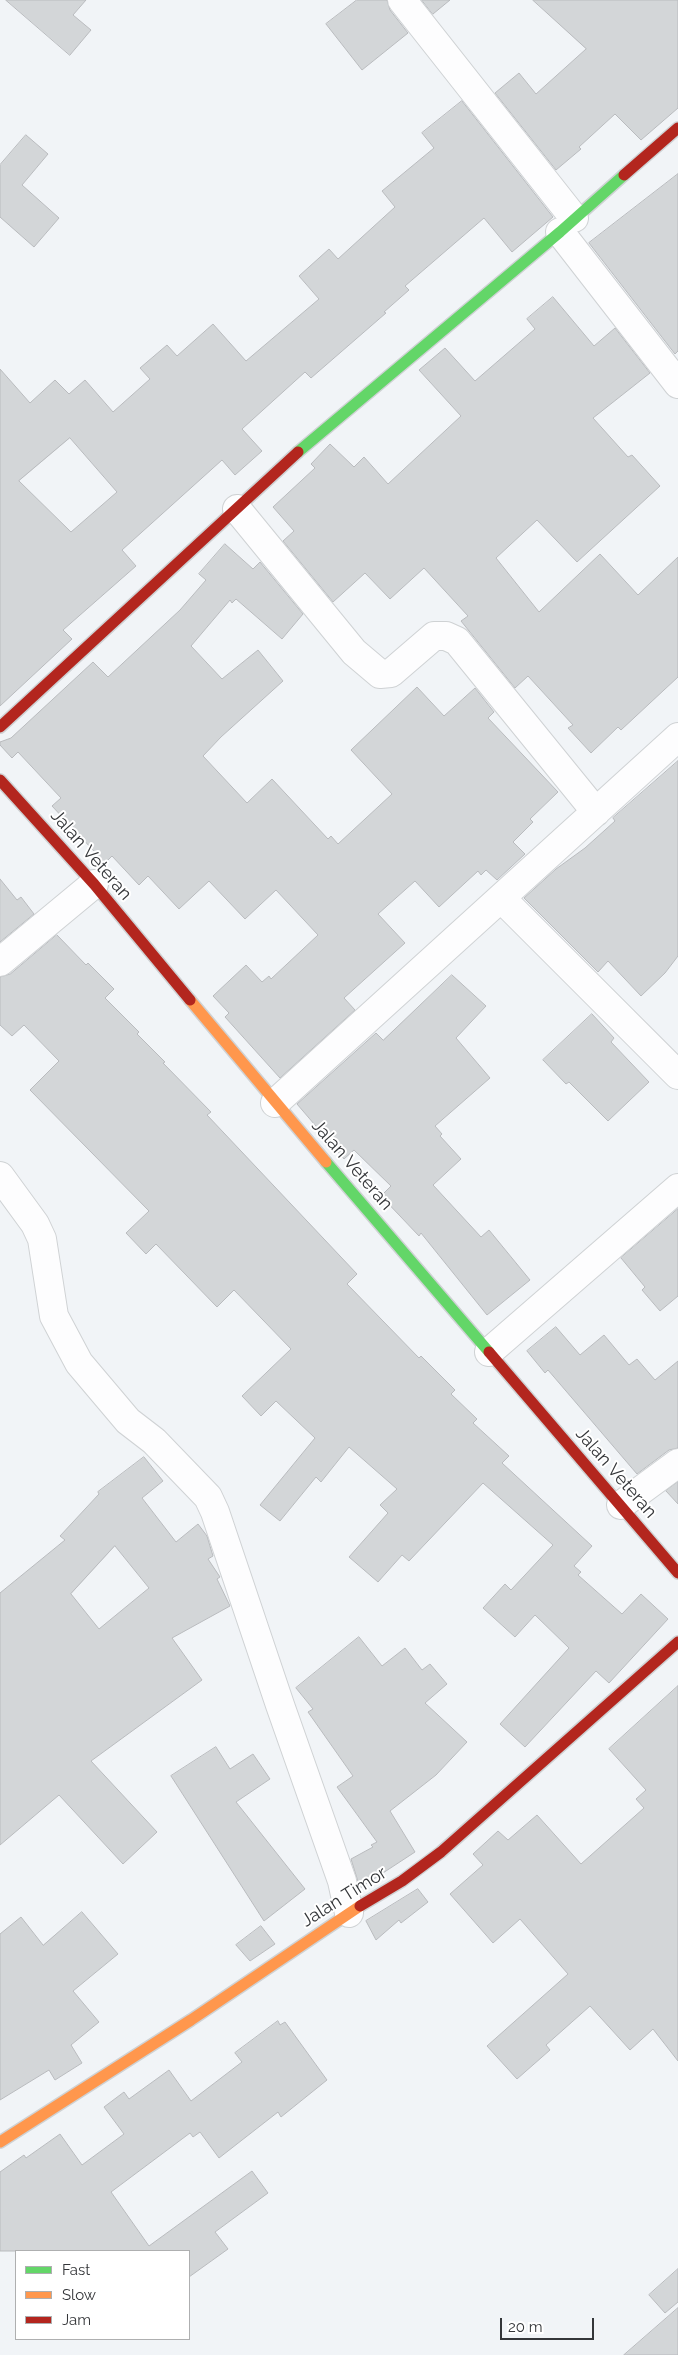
<!DOCTYPE html>
<html>
<head>
<meta charset="utf-8">
<style>
	body { margin:0 }
	#map { position:relative; width:678px; height:2355px; overflow:hidden; background:#f1f4f7; font-family:Raleway,sans-serif }
	canvas { display:block }
	.legend { position:absolute; left:15px; top:2250px; width:175px; height:90px; box-sizing:border-box; background:#fff; border:1px solid #aeafb0; margin:0; padding:6px 9px; list-style:none; font-size:15px; color:#343639 }
	.legend li { display:flex; align-items:center; gap:10px; height:25px }
	.legend b { width:25px; border:1px solid #aeafb0 }
	.scale { position:absolute; left:500px; top:2318px; width:94px; height:22px; box-sizing:border-box; border:2px solid #343639; border-top:0; padding-left:6px; font-size:15px; line-height:18px; white-space:nowrap; color:#343639; -webkit-text-stroke:4px #fff; paint-order:stroke }
</style>
</head>
<body>
<div id="map">
<canvas width="678" height="2355"></canvas>
<ul class="legend">
<li><b style="height:6px;background:#63d668"></b>Fast</li>
<li><b style="height:6px;background:#ff974d"></b>Slow</li>
<li><b style="height:6px;background:#b3261e"></b>Jam</li>
</ul>
<div class="scale">20 m</div>
</div>
<script>
const ctx = document.querySelector('canvas').getContext('2d');
ctx.lineJoin = 'round';
function paint(path, color) {
  ctx.fillStyle = color;
  ctx.fill(path, 'evenodd');
}
function trace(path, color, width, dash) {
  ctx.strokeStyle = color;
  ctx.lineWidth = width;
  ctx.lineCap = dash ? 'butt' : 'round';
  ctx.setLineDash(dash || []);
  ctx.stroke(path);
}
function write(font, color, halo, rows, align = 'center') {
  ctx.font = font + ' Raleway,sans-serif';
  ctx.lineWidth = 4;
  ctx.setLineDash([]);
  ctx.textBaseline = 'middle';
  ctx.strokeStyle = halo;
  ctx.fillStyle = color;
  for (const [text, x, y, turn = 0] of rows) {
    ctx.save();
    ctx.translate(x, y);
    ctx.rotate((+turn || 0) * Math.PI / 180);
    ctx.textAlign = isNaN(turn) ? turn : align;
    if (halo) ctx.strokeText(text, 0, 0);
    ctx.fillText(text, 0, 0);
    ctx.restore();
  }
}
const building = new Path2D(`
	M 6,0 L 86,0 L 73,15 L 91,30 L 70,55 Z
	M 357,0 L 387,0 L 390,10 L 408,33 L 362,70 L 326,24 Z
	M 422,0 L 450,0 L 433,14 Z
	M 533,0 L 678,0 L 678,108 L 641,140 L 615,114 L 579,147 L 581,149 L 556,170 L 495,93 L 519,73 L 536,94 L 586,49 Z
	M 462,101 L 553,217 L 512,252 L 484,218 L 405,286 L 409,290 L 384,312 L 386,313 L 311,378 L 305,372 L 242,429 L 262,451 L 235,475 L 222,460 L 122,550 L 136,566 L 63,630 L 72,639 L 0,706 L 0,369 L 30,403 L 55,380 L 69,394 L 85,380 L 113,412 L 150,379 L 140,368 L 167,345 L 177,356 L 213,324 L 246,361 L 319,299 L 299,276 L 329,249 L 338,259 L 395,207 L 382,191 L 434,148 L 422,133 ZM 70,438 L 117,492 L 71,532 L 19,481 Z
	M 26,135 L 48,154 L 22,185 L 59,218 L 34,247 L 0,217 L 0,165 Z
	M 678,174 L 678,351 L 675,354 L 589,243 Z
	M 553,297 L 594,346 L 615,328 L 650,373 L 593,418 L 628,457 L 632,455 L 660,486 L 577,562 L 537,520 L 496,558 L 539,612 L 600,554 L 638,595 L 678,557 L 678,677 L 621,730 L 618,727 L 591,753 L 568,728 L 573,725 L 528,676 L 515,688 L 461,621 L 468,616 L 424,568 L 390,599 L 365,573 L 333,602 L 283,541 L 294,531 L 273,507 L 315,468 L 311,464 L 330,444 L 354,467 L 364,457 L 388,484 L 461,416 L 419,370 L 445,348 L 475,381 L 535,329 L 527,319 Z
	M 225,544 L 253,569 L 260,562 L 303,614 L 282,639 L 236,599 L 232,603 L 230,600 L 191,646 L 222,679 L 258,650 L 283,681 L 221,737 L 203,756 L 247,803 L 272,779 L 328,839 L 331,836 L 338,844 L 392,794 L 351,750 L 417,687 L 444,716 L 475,688 L 494,712 L 488,718 L 558,792 L 530,819 L 533,822 L 513,842 L 525,854 L 497,880 L 486,870 L 481,875 L 478,871 L 439,907 L 415,881 L 378,914 L 405,943 L 344,998 L 355,1010 L 280,1078 L 225,1017 L 229,1013 L 213,996 L 246,965 L 262,982 L 269,976 L 271,979 L 318,935 L 276,890 L 245,919 L 209,881 L 179,909 L 148,876 L 139,885 L 112,856 L 105,863 L 52,806 L 61,798 L 18,752 L 12,758 L 0,745 L 0,742 L 11,738 L 93,662 L 108,677 L 180,610 L 206,580 L 199,574 Z
	M 678,761 L 678,956 L 665,973 L 641,996 L 608,961 L 598,972 L 524,898 L 556,869 L 585,848 L 615,821 L 613,818 Z
	M 0,879 L 17,900 L 21,897 L 34,914 L 0,942 Z
	M 57,935 L 86,965 L 88,963 L 114,989 L 105,998 L 139,1032 L 137,1034 L 165,1062 L 163,1063 L 211,1112 L 207,1115 L 357,1274 L 347,1284 L 419,1358 L 421,1356 L 455,1390 L 451,1394 L 477,1419 L 473,1423 L 509,1456 L 502,1463 L 592,1546 L 574,1566 L 581,1572 L 578,1575 L 622,1614 L 641,1594 L 668,1619 L 609,1683 L 596,1671 L 525,1747 L 500,1724 L 569,1648 L 535,1615 L 515,1637 L 483,1608 L 505,1584 L 511,1590 L 553,1545 L 483,1483 L 409,1561 L 402,1555 L 378,1582 L 349,1557 L 388,1513 L 380,1505 L 397,1489 L 349,1447 L 321,1482 L 316,1477 L 280,1521 L 260,1505 L 315,1438 L 276,1401 L 261,1416 L 242,1396 L 291,1349 L 234,1290 L 217,1307 L 156,1244 L 146,1254 L 126,1233 L 149,1211 L 30,1090 L 59,1061 L 24,1025 L 12,1036 L 0,1025 L 0,977 L 10,974 Z
	M 452,975 L 486,1006 L 456,1038 L 490,1078 L 435,1126 L 442,1134 L 440,1136 L 461,1159 L 433,1185 L 481,1237 L 489,1230 L 530,1280 L 487,1315 L 421,1233 L 419,1236 L 381,1196 L 391,1186 L 354,1150 L 344,1159 L 297,1104 L 376,1033 L 383,1040 Z
	M 592,1014 L 614,1038 L 611,1042 L 649,1082 L 608,1121 L 569,1082 L 566,1084 L 543,1060 Z
	M 678,1209 L 678,1296 L 660,1311 L 642,1290 L 645,1287 L 621,1258 Z
	M 556,1327 L 580,1355 L 604,1335 L 629,1365 L 637,1359 L 655,1380 L 678,1361 L 678,1448 L 669,1450 L 637,1474 L 548,1370 L 545,1373 L 527,1351 Z
	M 144,1457 L 163,1481 L 142,1498 L 176,1542 L 198,1524 L 207,1536 L 213,1556 L 208,1559 L 220,1577 L 217,1579 L 230,1606 L 172,1638 L 202,1680 L 91,1761 L 157,1832 L 123,1864 L 59,1795 L 0,1845 L 0,1593 L 65,1540 L 60,1536 L 99,1494 L 98,1492 ZM 115,1546 L 149,1588 L 99,1629 L 71,1594 Z
	M 678,1482 L 678,1504 L 666,1491 Z
	M 359,1637 L 382,1666 L 405,1648 L 422,1670 L 430,1664 L 447,1684 L 425,1703 L 467,1742 L 436,1775 L 390,1811 L 415,1852 L 360,1888 L 351,1859 L 373,1847 L 371,1845 L 377,1842 L 337,1787 L 353,1776 L 308,1712 L 313,1709 L 296,1688 Z
	M 678,1686 L 678,2061 L 653,2029 L 630,2050 L 590,2006 L 546,2045 L 550,2050 L 517,2079 L 487,2046 L 568,1974 L 520,1919 L 493,1943 L 450,1894 L 483,1865 L 473,1854 L 498,1831 L 508,1840 L 537,1815 L 581,1864 L 644,1808 L 636,1799 L 646,1790 L 609,1749 Z
	M 216,1747 L 230,1769 L 253,1754 L 270,1779 L 236,1802 L 305,1889 L 264,1921 L 171,1776 Z
	M 418,1889 L 428,1902 L 401,1923 L 399,1920 L 376,1940 L 366,1921 Z
	M 82,1912 L 118,1954 L 73,1991 L 99,2022 L 71,2045 L 82,2063 L 55,2080 L 49,2070 L 0,2100 L 0,1934 L 21,1917 L 43,1945 Z
	M 261,1926 L 275,1944 L 250,1961 L 236,1945 Z
	M 278,2021 L 280,2025 L 285,2022 L 327,2080 L 281,2117 L 278,2112 L 219,2158 L 200,2132 L 193,2137 L 190,2133 L 111,2192 L 149,2246 L 252,2171 L 268,2193 L 215,2232 L 228,2249 L 189,2277 L 189,2251 L 0,2251 L 0,2172 L 24,2155 L 26,2158 L 60,2134 L 82,2165 L 124,2134 L 104,2107 L 124,2092 L 129,2099 L 169,2070 L 191,2101 L 242,2062 L 235,2053 Z
	M 678,2269 L 678,2302 L 665,2313 L 649,2295 Z
	M 678,2308 L 678,2355 L 624,2355 Z`);
const street = new Path2D(`
	M 402,0 L 574,218
	M 560,232 L 678,384
	M 237,509 L 354,652 L 380,674 L 391,673 L 434,636 L 446,636 L 457,641 L 596,812
	M 501,898 L 678,1075
	M 0,962 L 94,884
	M 275,1103 L 678,737
	M 0,1176 L 35,1224 L 42,1239 L 54,1316 L 79,1363 L 128,1421 L 154,1441 L 208,1497 L 215,1512 L 280,1705 L 342,1881 L 349,1913
	M 489,1352 L 678,1188
	M 621,1505 L 678,1463`);
const fast = new Path2D(`
	M 298,452 L 560,232 L 624,175
	M 326,1162 L 489,1352`);
const slow = new Path2D(`
	M 190,1000 L 326,1162
	M 0,2142 L 191,2020 L 360,1906`);
const jam = new Path2D(`
	M 624,175 L 678,128
	M 0,727 L 298,452
	M 0,780 L 94,884 L 190,1000
	M 489,1352 L 678,1573
	M 360,1906 L 402,1881 L 441,1852 L 678,1642`);
const streetNames = [
	["Jalan Veteran",91,855,49],
	["Jalan Veteran",352,1165,49],
	["Jalan Veteran",616,1473,49],
	["Jalan Timor",344,1897,-32]
];
paint(building, '#d3d6d8');
trace(building, '#b9bbbe', 1);
trace(street, '#cfd2d4', 30);
trace(fast, '#cfd2d4', 14);
trace(slow, '#cfd2d4', 14);
trace(jam, '#cfd2d4', 14);
trace(street, '#fdfdfe', 28);
trace(fast, '#63d668', 11);
trace(slow, '#ff974d', 11);
trace(jam, '#b3261e', 11);
write('18px', '#343639', '#fff', streetNames);
</script>
</body>
</html>
